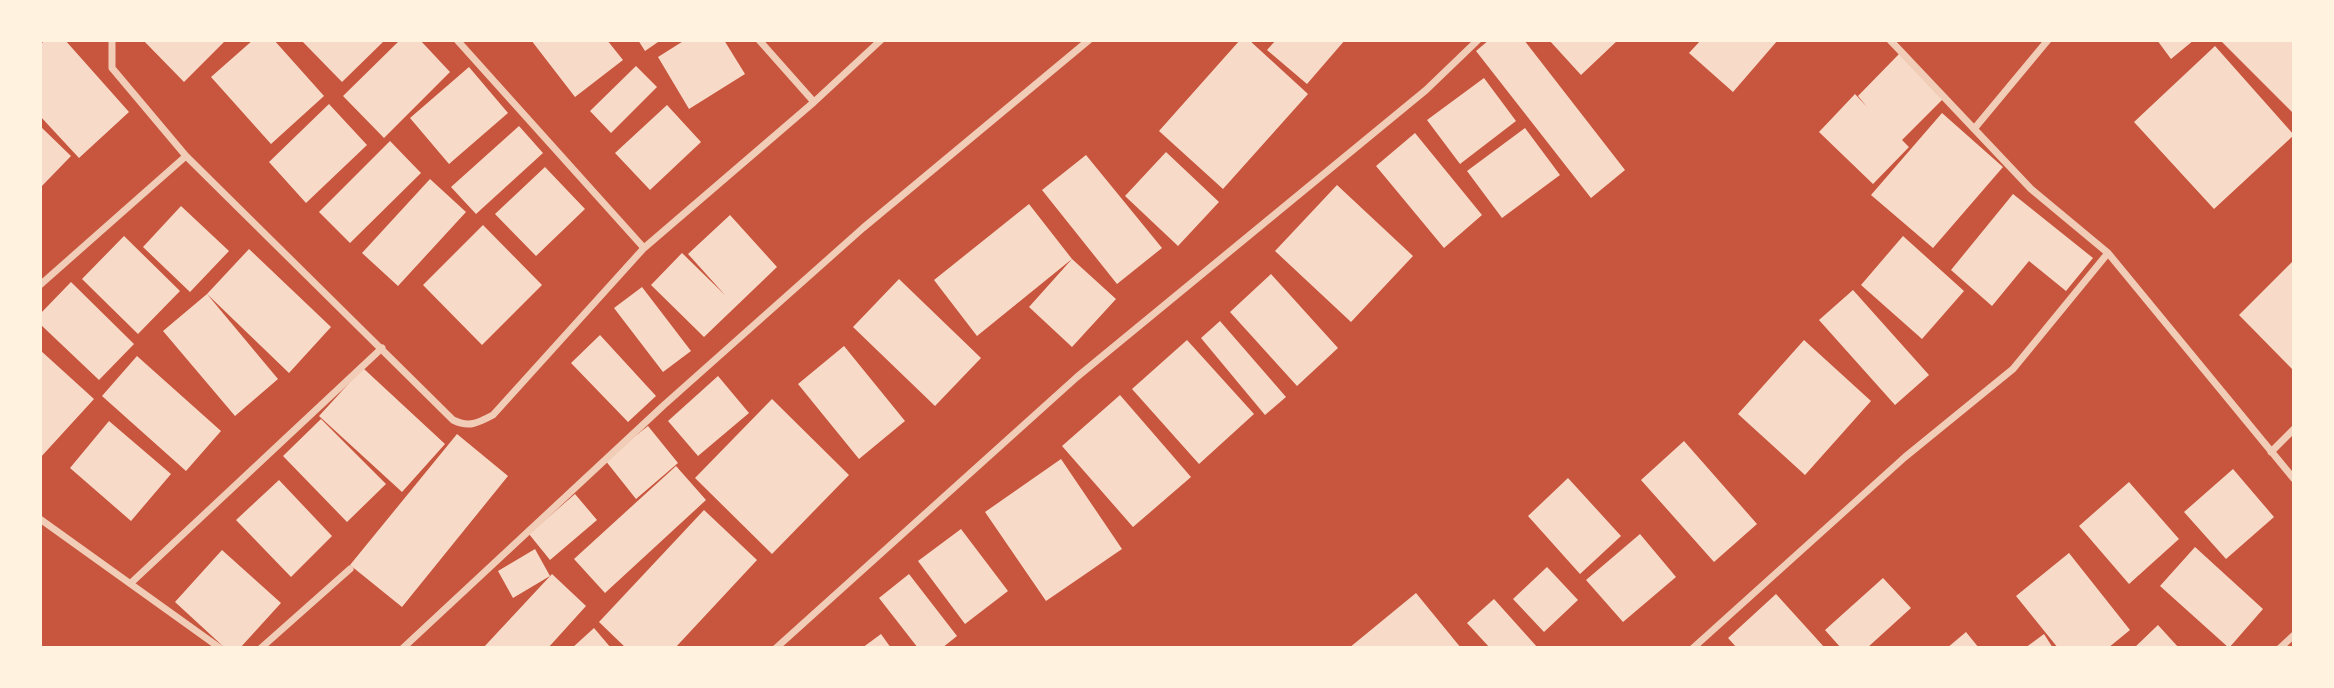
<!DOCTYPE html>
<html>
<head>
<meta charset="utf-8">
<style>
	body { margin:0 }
	#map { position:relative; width:2334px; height:688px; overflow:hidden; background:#c8553d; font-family:Arial,sans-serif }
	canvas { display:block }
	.frame { position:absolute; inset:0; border:42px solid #fff3e0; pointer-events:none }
</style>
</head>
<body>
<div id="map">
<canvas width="2334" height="688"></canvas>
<div class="frame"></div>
</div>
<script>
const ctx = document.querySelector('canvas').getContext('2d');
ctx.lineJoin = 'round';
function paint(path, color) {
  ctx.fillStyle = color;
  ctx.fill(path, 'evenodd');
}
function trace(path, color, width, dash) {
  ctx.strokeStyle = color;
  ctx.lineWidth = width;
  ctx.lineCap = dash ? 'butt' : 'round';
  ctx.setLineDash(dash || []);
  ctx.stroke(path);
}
const building = new Path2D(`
	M 45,40 L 65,40 L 129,112 L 79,158 L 40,116 L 40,45 Z
	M 143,40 L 226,40 L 184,82 Z
	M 253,40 L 274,40 L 324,96 L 271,144 L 211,77 Z
	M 301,40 L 385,40 L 342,82 Z
	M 400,40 L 420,40 L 450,72 L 384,138 L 343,96 Z
	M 531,40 L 607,40 L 623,60 L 575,97 Z
	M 638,40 L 661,40 L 645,51 Z
	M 685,40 L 724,40 L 745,74 L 689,109 L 658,57 Z
	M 1240,40 L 1249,40 L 1308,94 L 1223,189 L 1159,131 Z
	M 1276,40 L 1345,40 L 1307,84 L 1267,50 Z
	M 1489,40 L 1524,40 L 1625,170 L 1591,198 L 1476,51 Z
	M 1549,40 L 1618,40 L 1581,75 Z
	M 1701,40 L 1778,40 L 1733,92 L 1689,53 Z
	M 2157,40 L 2194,40 L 2171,59 Z
	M 2220,40 L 2294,40 L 2294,114 Z
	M 2215,46 L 2294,135 L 2214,209 L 2134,122 Z
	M 1899,54 L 1943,99 L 1902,140 L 1909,147 L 1873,184 L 1819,132 L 1855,94 L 1867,107 L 1858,96 Z
	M 636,66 L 657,87 L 611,133 L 590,111 Z
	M 469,67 L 508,113 L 449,164 L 410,118 Z
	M 1484,78 L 1516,121 L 1460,164 L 1427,120 Z
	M 329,104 L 367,145 L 306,203 L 269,162 Z
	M 667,105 L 701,142 L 650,190 L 615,153 Z
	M 1942,113 L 2003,167 L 1933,248 L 1871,195 Z
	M 40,126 L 71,156 L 40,188 Z
	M 519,126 L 543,153 L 476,214 L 451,187 Z
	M 1525,128 L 1560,175 L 1502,218 L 1467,171 Z
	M 1415,133 L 1482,215 L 1444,248 L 1376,166 Z
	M 390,141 L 421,173 L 350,243 L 319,212 Z
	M 1166,152 L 1219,202 L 1178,246 L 1125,196 Z
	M 1086,155 L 1162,248 L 1117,284 L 1042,190 Z
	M 545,167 L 585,209 L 536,256 L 495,214 Z
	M 430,179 L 466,212 L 398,286 L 362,253 Z
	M 1337,185 L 1413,256 L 1351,322 L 1275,251 Z
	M 2013,194 L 2093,258 L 2066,291 L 2029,261 L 1992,306 L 1951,270 Z
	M 1029,204 L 1072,259 L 1116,299 L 1072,347 L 1029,307 L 1072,259 L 977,336 L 934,280 Z
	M 181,206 L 229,251 L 190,292 L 143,247 Z
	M 730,215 L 777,267 L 704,337 L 651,285 L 682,253 L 725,295 L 688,254 Z
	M 483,225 L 542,285 L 482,345 L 423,285 Z
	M 124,236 L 180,291 L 138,334 L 82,279 Z
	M 1903,236 L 1964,291 L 1922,339 L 1861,285 Z
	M 249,249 L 331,327 L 289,373 L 207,294 Z
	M 2294,260 L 2294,371 L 2239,315 Z
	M 1271,274 L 1338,348 L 1297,386 L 1230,312 Z
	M 899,279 L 981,358 L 935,406 L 853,327 Z
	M 71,282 L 134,344 L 99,380 L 40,324 L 40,314 Z
	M 642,287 L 691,351 L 663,372 L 614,308 Z
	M 1853,290 L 1929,375 L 1895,405 L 1819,320 Z
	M 207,294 L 278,379 L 235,416 L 163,331 Z
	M 1220,321 L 1286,397 L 1265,415 L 1201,338 Z
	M 600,335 L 656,396 L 628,422 L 571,363 Z
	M 1187,340 L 1254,414 L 1199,464 L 1132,389 Z
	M 1804,340 L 1871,401 L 1805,475 L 1738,414 Z
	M 844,346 L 905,421 L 859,459 L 798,384 Z
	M 40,350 L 94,399 L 40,458 Z
	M 137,356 L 221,431 L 186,471 L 102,396 Z
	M 363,368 L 445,444 L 402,492 L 319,416 Z
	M 718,376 L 749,413 L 698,456 L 668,421 Z
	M 1120,395 L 1191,477 L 1133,527 L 1062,446 Z
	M 772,399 L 849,475 L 772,554 L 695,478 Z
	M 321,419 L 386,484 L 347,522 L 283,456 Z
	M 109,421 L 171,474 L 131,521 L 70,468 Z
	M 648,426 L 678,463 L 636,499 L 605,460 Z
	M 457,434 L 508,476 L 402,607 L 350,565 Z
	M 1684,441 L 1757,524 L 1714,562 L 1641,480 Z
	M 1061,459 L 1122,549 L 1046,601 L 985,512 Z
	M 676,466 L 706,500 L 605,593 L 574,559 Z
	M 2233,469 L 2274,517 L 2226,559 L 2184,512 Z
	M 1568,478 L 1621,536 L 1580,574 L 1528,516 Z
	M 279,480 L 332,536 L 291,577 L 236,520 Z
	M 2129,482 L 2179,539 L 2129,584 L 2079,526 Z
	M 575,494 L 597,520 L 550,560 L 529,534 Z
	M 704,510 L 757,560 L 675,648 L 626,648 L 599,622 Z
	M 961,529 L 1008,591 L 965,624 L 918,561 Z
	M 1640,534 L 1676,577 L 1623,622 L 1586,580 Z
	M 2195,547 L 2263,609 L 2229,648 L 2160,586 Z
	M 535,549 L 550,576 L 513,598 L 498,571 Z
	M 222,550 L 281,603 L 240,648 L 225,648 L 175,602 Z
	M 2069,553 L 2130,630 L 2108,648 L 2058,648 L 2016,596 Z
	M 1547,567 L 1578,600 L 1544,632 L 1513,599 Z
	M 552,574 L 586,606 L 548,648 L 483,648 Z
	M 909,574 L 957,636 L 942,648 L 918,648 L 879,598 Z
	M 1883,578 L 1911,608 L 1867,648 L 1841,648 L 1825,630 Z
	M 1416,593 L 1461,648 L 1349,648 Z
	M 1776,594 L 1825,648 L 1737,648 L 1728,638 Z
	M 1494,599 L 1538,648 L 1490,648 L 1467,623 Z
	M 2158,625 L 2179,648 L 2134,648 Z
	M 594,628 L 611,648 L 572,648 Z
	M 1966,632 L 1979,648 L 1947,648 Z
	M 881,634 L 891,648 L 862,648 Z
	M 2044,634 L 2053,648 L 2025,648 Z`);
const minor = new Path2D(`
	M 112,40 L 112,68 L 186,156 L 453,420 C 469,428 478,423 493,415 L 644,248 L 814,102 L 881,40
	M 457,40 L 644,248
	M 759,40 L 814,102
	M 1890,40 L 2031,189 L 2108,253 L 2294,479
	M 1974,129 L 2048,40
	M 40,285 L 186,156
	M 2271,452 L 2294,429
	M 40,519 L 220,648
	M 132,582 L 382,348
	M 261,648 L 350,569
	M 403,648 L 664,405 L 863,228 L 1089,40
	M 776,648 L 1077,377 L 1426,90 L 1478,40
	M 1693,648 L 1905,457 L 2013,369 L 2108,253
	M 2280,648 L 2294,635`);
paint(building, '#f7dbc8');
trace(minor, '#f1ccb7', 7);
</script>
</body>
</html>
